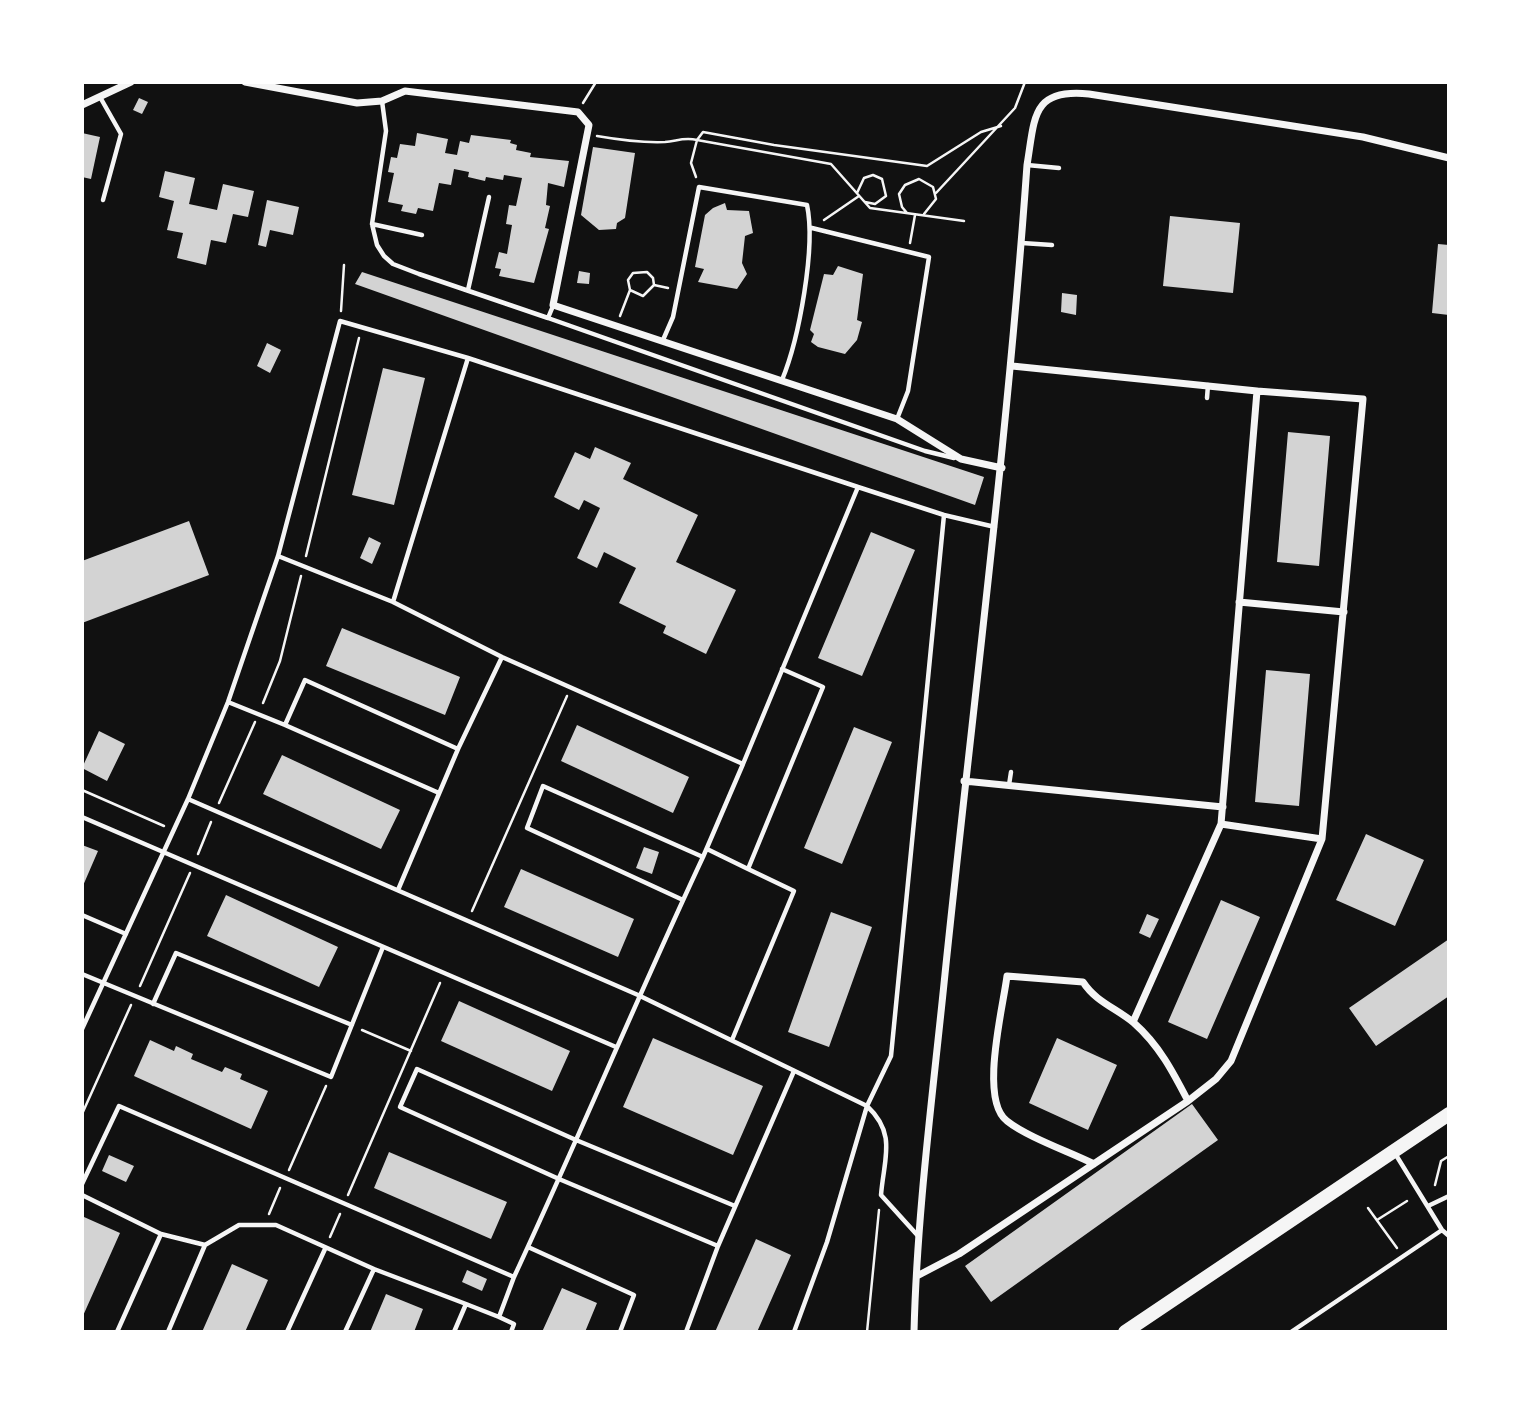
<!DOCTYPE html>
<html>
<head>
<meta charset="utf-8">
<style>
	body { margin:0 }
	#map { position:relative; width:1531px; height:1414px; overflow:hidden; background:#111; font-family:Raleway,sans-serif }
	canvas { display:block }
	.frame { position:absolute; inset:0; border:84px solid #fff; pointer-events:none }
</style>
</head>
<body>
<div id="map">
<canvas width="1531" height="1414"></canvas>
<div class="frame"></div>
</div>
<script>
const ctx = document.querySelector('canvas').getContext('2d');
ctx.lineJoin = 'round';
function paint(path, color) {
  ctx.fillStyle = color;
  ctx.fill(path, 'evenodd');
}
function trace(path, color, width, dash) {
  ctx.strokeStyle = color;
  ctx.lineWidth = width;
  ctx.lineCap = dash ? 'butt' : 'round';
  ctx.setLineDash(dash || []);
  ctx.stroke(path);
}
const building = new Path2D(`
	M 139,98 L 148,102 L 142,114 L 133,110 Z
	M 82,133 L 100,137 L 91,179 L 82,177 Z
	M 417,133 L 448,139 L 445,153 L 457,155 L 460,141 L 469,143 L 471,135 L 511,140 L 510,143 L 517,145 L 516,150 L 531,153 L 530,157 L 569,161 L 564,187 L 548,183 L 546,205 L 550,206 L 545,228 L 549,229 L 534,283 L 499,276 L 501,269 L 495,268 L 499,252 L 507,254 L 512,225 L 506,224 L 509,205 L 516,206 L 522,178 L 504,175 L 503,180 L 486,177 L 485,181 L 468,177 L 469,172 L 454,169 L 451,185 L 439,183 L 433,211 L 418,208 L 416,214 L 401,211 L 403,205 L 388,202 L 394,173 L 388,172 L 391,157 L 397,158 L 400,144 L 415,146 Z
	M 593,147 L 635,153 L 625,218 L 617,223 L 616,229 L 599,230 L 581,215 Z
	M 165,171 L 195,178 L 189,204 L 217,210 L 223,184 L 254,191 L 248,217 L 233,214 L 226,243 L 211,240 L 206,265 L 177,258 L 183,233 L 167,230 L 174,201 L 159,197 Z
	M 267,200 L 299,207 L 293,235 L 270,230 L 266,247 L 258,245 Z
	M 725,203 L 727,210 L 749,211 L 753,233 L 745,236 L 742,263 L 747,274 L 737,289 L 698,282 L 704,269 L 695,267 L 705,215 L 713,208 Z
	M 1170,216 L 1240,223 L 1233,293 L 1163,286 Z
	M 1438,244 L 1449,245 L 1449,315 L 1432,313 Z
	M 838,266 L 863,274 L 857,320 L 862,322 L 857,340 L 845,354 L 818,347 L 811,342 L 814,334 L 810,330 L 824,274 L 833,275 Z
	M 579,271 L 590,273 L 589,284 L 577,283 Z
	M 362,272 L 984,477 L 975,505 L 355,284 Z
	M 1062,293 L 1077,295 L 1076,315 L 1061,312 Z
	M 267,343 L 281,350 L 270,373 L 257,366 Z
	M 383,368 L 425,378 L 394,505 L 352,495 Z
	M 1288,432 L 1330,436 L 1319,566 L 1277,562 Z
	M 595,447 L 631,463 L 623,479 L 698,515 L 676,562 L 736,590 L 706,654 L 663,633 L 666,626 L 619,603 L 636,568 L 604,552 L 597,568 L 577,558 L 600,508 L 584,500 L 579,510 L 554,497 L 575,452 L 590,459 Z
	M 189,521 L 209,575 L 82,623 L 82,561 Z
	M 871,532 L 915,550 L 862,676 L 818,658 Z
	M 369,537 L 381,543 L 372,564 L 360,558 Z
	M 342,628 L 460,677 L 445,715 L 326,666 Z
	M 1266,670 L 1310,674 L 1299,806 L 1255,802 Z
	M 577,725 L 689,777 L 673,813 L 561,761 Z
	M 854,727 L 892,742 L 842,864 L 804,848 Z
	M 99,731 L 125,744 L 107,781 L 82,768 Z
	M 282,755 L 400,810 L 381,849 L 263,794 Z
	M 1366,834 L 1424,860 L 1395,926 L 1336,900 Z
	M 82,845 L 98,851 L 82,888 Z
	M 644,847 L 659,852 L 652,874 L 636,868 Z
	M 521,869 L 634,919 L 618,957 L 504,907 Z
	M 226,895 L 338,947 L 319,987 L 207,936 Z
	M 1221,900 L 1260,917 L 1207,1039 L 1168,1022 Z
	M 831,912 L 872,927 L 829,1047 L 788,1032 Z
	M 1147,914 L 1159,919 L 1150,938 L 1139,933 Z
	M 1449,939 L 1449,996 L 1376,1046 L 1349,1008 Z
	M 459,1001 L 570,1051 L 552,1091 L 441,1041 Z
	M 653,1038 L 763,1086 L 733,1155 L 623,1107 Z
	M 1057,1038 L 1117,1065 L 1088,1130 L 1029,1103 Z
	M 150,1040 L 174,1051 L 176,1046 L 193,1054 L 191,1059 L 222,1072 L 225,1067 L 242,1074 L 240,1079 L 268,1091 L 251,1129 L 134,1076 Z
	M 1192,1104 L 1218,1140 L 991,1302 L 965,1266 Z
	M 389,1152 L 507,1202 L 491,1239 L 374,1188 Z
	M 109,1155 L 134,1166 L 126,1182 L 102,1171 Z
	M 84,1217 L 120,1233 L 82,1318 L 82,1220 Z
	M 756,1239 L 791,1255 L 757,1332 L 715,1332 Z
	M 232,1264 L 268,1280 L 245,1332 L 202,1332 Z
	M 467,1270 L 487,1279 L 482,1291 L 462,1282 Z
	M 562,1288 L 597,1303 L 585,1332 L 542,1332 Z
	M 386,1294 L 423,1309 L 414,1332 L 370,1332 Z`);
const path = new Path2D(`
	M 583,103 L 596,82
	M 597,136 C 620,140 642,143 665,142 C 677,141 684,137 697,140 L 703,132 L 774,145 L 927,166 L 981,132 L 1001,126
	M 696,177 L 691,163 L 697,140 L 831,164 L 870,208 L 964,221
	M 857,193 L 864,178 L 873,175 L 882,179 L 886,196 L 875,204 L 865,202
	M 936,193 L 1015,108 L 1025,82
	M 907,213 L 902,207 L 899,194 L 905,185 L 919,179 L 933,187 L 936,199 L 924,214
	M 824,220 L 859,196
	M 910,243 L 915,215
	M 630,290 L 643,296 L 654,285
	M 341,311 L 344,265
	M 620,316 L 630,290 L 628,280 L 633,273 L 647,272 L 653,278 L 654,285 L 668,288
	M 306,556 L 359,338
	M 263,703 L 280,661 L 301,576
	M 82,790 L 164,826
	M 219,803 L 255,722
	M 198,854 L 211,822
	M 472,911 L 567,696
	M 140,986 L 190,873
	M 362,1030 L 411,1051
	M 82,1114 L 131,1005
	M 289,1170 L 326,1086
	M 1435,1185 L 1441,1161 L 1449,1156
	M 348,1195 L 440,983
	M 1368,1208 L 1397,1248
	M 269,1214 L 280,1188
	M 1377,1220 L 1407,1201
	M 330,1237 L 340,1214
	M 867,1332 L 879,1210`);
const service = new Path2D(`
	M 100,97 L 121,134 L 103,200
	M 382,101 L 386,131 L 372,224 L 377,245 L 384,256 L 393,264 L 419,274 L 548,318 L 553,306
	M 1027,165 L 1059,168
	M 372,224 L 422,235
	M 812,228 L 929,257 L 908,391 L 897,419
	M 1022,243 L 1052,245
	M 468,290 L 489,197
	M 548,318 L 925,451 L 954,458
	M 663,340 L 673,317 L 699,187 L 807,205 C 816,247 799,339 782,380
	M 468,358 L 858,487 L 743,764
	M 1207,398 L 1208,385
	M 858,487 L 944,515 L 995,527
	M 278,556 L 393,602 L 502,657 L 743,764 L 703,857
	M 393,602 L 468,358 L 340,321 L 278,556 L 228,702 L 188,799 L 638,995 L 867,1106 C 897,1134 884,1158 881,1195 L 919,1237
	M 228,702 L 285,725 L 305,680 L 458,749
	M 285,725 L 439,793
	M 1009,785 L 1011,772
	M 82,817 L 616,1047
	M 707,849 L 748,869
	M 398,890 L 458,749 L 502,657
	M 82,915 L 126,934
	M 82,974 L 331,1077 L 383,947
	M 153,1004 L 176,953 L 352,1025
	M 82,1029 L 188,799
	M 732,1040 L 794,891 L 748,869 L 823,687 L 782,669
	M 1396,1155 L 1442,1230 L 1449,1236
	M 82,1184 L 119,1106 L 514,1277 L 499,1317 L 466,1304
	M 82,1195 L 161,1234 L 117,1332
	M 1428,1206 L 1449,1196
	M 161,1234 L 205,1245 L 239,1225 L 276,1225 L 374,1269 L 466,1304 L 454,1332
	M 718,1246 L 559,1179 L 400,1107 L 417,1069 L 576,1140 L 735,1206
	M 528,1247 L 634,1295 L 620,1332
	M 514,1277 C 579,1137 638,996 703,857 L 543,786 L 527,828 L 683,900
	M 499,1317 L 514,1324 L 511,1332
	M 168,1332 L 205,1245
	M 287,1332 L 325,1249
	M 345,1332 L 374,1269
	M 686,1332 L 718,1246 L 794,1071
	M 794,1332 L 827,1242 L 867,1106 L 891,1056 L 944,515
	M 1291,1332 L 1442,1230`);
const minor = new Path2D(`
	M 245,82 L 357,103 L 382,101 L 405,91 L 578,112 L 589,125 L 553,305 L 897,419 L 961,459 L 1002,468
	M 82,105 L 131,82
	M 1012,366 L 1257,391
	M 1239,602 L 1344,612
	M 964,781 L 1223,807
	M 1221,824 L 1322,839
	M 1094,1164 C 1070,1152 1027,1137 1007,1121 C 979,1100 1003,1008 1007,976 L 1083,982 C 1096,1002 1116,1008 1134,1023 C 1159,1045 1173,1072 1188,1101
	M 917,1276 L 959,1254 L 1188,1101 L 1216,1079 L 1231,1061 L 1322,839 L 1363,399 L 1257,391 L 1221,824 L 1133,1022
	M 914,1332 C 917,1212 933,1093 945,974 C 973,704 1008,435 1027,165 C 1035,118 1031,88 1089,94 L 1363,137 L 1449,158`);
const secondary = new Path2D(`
	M 1125,1332 L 1449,1114`);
paint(building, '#d3d3d3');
trace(path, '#f5f5f5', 2.5);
trace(service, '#f5f5f5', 4.5);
trace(minor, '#f5f5f5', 7);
trace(secondary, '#f5f5f5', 14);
</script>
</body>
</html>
